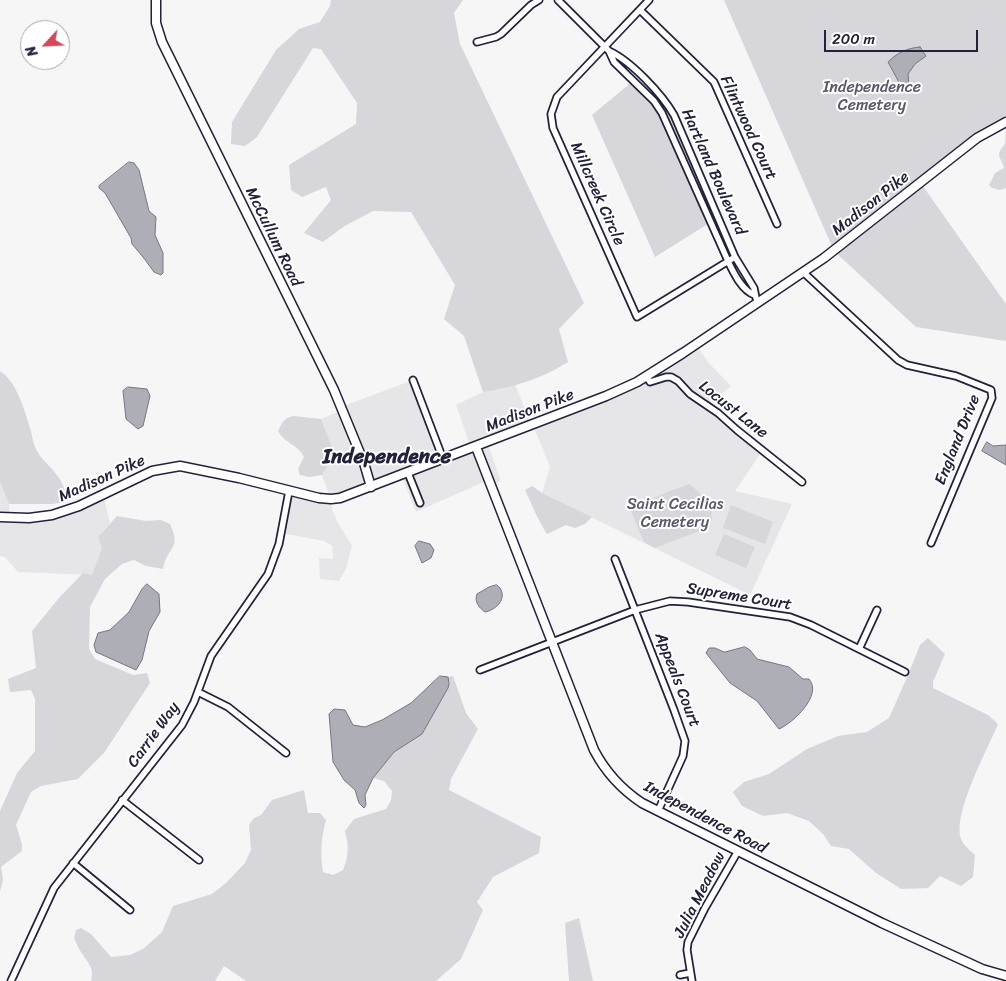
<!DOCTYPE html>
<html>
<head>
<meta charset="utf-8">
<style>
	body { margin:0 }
	#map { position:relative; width:1006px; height:981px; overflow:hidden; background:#f6f6f7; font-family:Sriracha,sans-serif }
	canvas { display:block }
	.north { position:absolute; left:20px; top:20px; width:50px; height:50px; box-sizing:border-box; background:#fff; border:1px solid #a7a7b1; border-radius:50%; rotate:245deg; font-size:14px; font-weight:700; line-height:20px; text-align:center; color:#22223b }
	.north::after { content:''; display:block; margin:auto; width:18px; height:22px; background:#d1495b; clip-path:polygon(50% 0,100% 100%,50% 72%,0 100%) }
	.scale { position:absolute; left:824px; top:30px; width:154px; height:22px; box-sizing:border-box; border:2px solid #22223b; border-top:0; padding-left:6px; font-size:15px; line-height:18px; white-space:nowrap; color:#22223b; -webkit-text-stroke:4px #fff; paint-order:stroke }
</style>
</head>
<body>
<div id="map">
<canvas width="1006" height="981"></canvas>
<div class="north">N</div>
<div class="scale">200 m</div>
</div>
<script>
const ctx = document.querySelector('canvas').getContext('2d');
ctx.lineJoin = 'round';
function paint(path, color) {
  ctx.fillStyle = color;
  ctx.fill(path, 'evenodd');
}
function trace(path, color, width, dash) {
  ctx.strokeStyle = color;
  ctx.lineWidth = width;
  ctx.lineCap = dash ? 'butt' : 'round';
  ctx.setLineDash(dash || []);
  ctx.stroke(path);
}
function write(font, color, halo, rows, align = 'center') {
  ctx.font = font + ' Sriracha,sans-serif';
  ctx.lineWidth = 4;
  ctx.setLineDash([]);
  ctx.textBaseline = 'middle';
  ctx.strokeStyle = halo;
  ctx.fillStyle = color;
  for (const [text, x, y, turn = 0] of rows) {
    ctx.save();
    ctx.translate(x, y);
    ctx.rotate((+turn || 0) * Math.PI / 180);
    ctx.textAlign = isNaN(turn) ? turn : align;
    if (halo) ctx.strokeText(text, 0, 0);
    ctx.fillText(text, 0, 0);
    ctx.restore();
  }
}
const built = new Path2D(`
	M 696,344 L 708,362 L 731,386 L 708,405 L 763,450 L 735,491 L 792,504 L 750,595 L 542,493 L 550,467 L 533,425 L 606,396 Z
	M 413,380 L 442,456 L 471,448 L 456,405 L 483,392 L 502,389 L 515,384 L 531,425 L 487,442 L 501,481 L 490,485 L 488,480 L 416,512 L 401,475 L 331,499 L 332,509 L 337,521 L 352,546 L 346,569 L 339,581 L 320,579 L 319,558 L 333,559 L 332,546 L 324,541 L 281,533 L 289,491 L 331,499 L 322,475 L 335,454 L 321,419 L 342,410 L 341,407 Z
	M 0,482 L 9,504 L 10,517 L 42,517 L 103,494 L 110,523 L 98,537 L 102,548 L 92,575 L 18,572 L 5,557 L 0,556 Z`);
const green = new Path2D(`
	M 331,0 L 463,0 L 454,13 L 460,44 L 584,303 L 559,329 L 568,362 C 543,378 512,388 483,392 L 464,336 L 444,319 L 455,285 L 411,212 L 373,211 L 343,227 L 323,242 L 304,233 L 331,200 L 326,187 L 302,197 L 291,190 L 289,165 L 356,124 L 357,103 L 321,49 L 313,48 L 257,137 L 245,146 L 231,144 L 232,122 L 276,50 L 299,29 L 320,22 L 330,6 Z
	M 724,0 L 1006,0 L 1006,122 L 920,182 L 1006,304 L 1006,341 L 916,327 L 834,251 Z
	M 633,81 L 654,101 L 711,222 L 655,257 L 592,115 Z
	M 654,94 L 666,107 L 672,117 L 728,246 L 727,249 L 724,248 L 671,126 L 663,110 L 653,97 Z
	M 1006,128 L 1006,188 L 1000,190 L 992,188 L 989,185 L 995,173 L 1004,168 C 1001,155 994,157 1005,144 Z
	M 0,371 C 16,381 24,408 29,425 C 32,432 32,440 35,447 C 43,466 72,479 63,502 L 53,504 L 9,504 L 0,482 Z
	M 293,416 L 321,419 L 335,454 L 322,475 L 309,477 L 300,475 L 298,469 L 304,457 C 299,445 284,443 278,431 C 282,423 284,418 293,416 Z
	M 690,484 C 703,497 717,506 710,527 L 655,548 L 644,542 L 630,509 L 667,492 Z
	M 532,486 L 542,493 L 592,517 L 585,524 L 575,528 L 566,525 L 547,534 C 538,520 532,505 525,490 Z
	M 731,505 L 773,522 L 765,544 L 723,528 Z
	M 117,516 L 146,521 L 161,520 L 170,524 C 182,550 167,546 163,569 L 146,566 L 134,560 L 122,564 L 105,579 L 90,607 L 89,649 L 95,659 L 133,675 L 147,673 L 150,683 L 104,753 L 78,779 L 41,786 L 31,792 L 16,825 L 22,844 L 22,851 L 1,867 L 3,880 L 0,892 L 0,811 L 17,773 L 35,751 L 35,699 L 31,690 L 10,692 L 8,679 L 36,668 L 32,631 L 59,598 L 83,573 L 92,575 L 102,548 L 98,537 Z
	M 724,534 L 755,547 L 746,568 L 715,555 Z
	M 928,638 L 945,654 L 933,682 L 933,688 L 988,715 L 998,724 C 988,749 950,817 962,841 C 964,846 971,851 975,855 L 973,877 L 961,886 L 940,876 L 928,888 L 901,889 L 876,873 L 849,849 L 831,846 L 823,834 L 809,821 L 787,813 L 763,816 L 742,806 L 733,792 L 744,782 L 769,774 L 807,749 L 838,736 L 867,732 L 889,718 L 908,675 L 920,645 Z
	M 453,676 L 466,713 L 478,729 L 451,779 L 449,790 L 541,837 L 539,853 L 493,877 L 477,902 L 483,910 L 461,959 L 436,981 L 246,981 L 224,966 L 215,981 L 91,981 C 95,968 87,962 81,952 C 78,948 76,942 74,938 L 76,930 L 81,928 L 91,934 L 111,957 L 130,955 L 143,949 L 162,932 L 173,906 L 212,894 L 226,883 L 245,863 L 251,850 L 249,825 L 254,818 L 261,815 L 272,800 L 304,790 L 308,813 L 320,813 L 326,820 C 321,838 320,854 323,872 L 333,875 L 343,870 C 349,855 349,847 345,831 L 354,819 L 386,809 L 391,800 L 392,791 L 384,781 L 373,778 L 394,752 L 422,733 L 449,684 L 448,677 Z
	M 579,918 L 593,981 L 569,981 L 565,923 Z`);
const water = new Path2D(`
	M 920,47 L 926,56 L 915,64 L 908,74 L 909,86 L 905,90 L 901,86 L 888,62 C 897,53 907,48 920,47 Z
	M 129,162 L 134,163 L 139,170 L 149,211 L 156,217 L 155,235 L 163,253 L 163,273 L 161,275 L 154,272 L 143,257 L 132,244 L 131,238 L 105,193 L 99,188 L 99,186 Z
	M 128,387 L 147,389 L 150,396 L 143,426 L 138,429 L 126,419 L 123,391 Z
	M 987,442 L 993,446 L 1006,445 L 1006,465 L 982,451 Z
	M 419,541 L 430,544 L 434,550 L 431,558 L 422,563 L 415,546 Z
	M 147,584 L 159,594 L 160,612 L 149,631 L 142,660 L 136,670 L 96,652 L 94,645 L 98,633 L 110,630 L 129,612 L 142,589 Z
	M 497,585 C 510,596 497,610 485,612 C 479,608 474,601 477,594 L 489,587 Z
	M 745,647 L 750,650 L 757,659 L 789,667 L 803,679 L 809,679 C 823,695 793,723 779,729 L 757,701 L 730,683 L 706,653 L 709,648 L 715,648 L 724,652 Z
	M 440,676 L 448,677 L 449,684 L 448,688 L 422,734 L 394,752 L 373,778 L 365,795 L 366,805 L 364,808 L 359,803 L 355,790 L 344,780 L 333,762 L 329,714 L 334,709 L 345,710 L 353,725 L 365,727 L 382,720 L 411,703 Z`);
const street = new Path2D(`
	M 558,0 L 609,51 L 614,62 L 654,101 L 662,113 L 728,261 C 733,272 742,291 755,295
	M 649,0 L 557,97 L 551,114 L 553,128 L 637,317 L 735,257
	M 640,10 L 714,82 L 777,224
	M 477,42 L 496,37 L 501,34 L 531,5 L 539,0
	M 609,51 C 631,61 662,94 674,115 L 735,257 L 754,288 L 756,298
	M 803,272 L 898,360 L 907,365 L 956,376 L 991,390 L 992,398 L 931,543
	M 646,376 L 650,382 L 666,377 L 671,377 L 678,381 L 690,394 L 718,413 L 737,430 L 802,482
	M 413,380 L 443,459
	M 408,473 L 420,503
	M 615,559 L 674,710 L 685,741 L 683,756 L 658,811
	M 859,649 L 877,610
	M 480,670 L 635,610 L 670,601 L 688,602 L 790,617 L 811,625 L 905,672
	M 198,692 L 228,707 L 286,753
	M 122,800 L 199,860
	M 73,863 L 130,910
	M 680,975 L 690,973
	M 11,981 L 54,888 L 182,725 L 194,702 L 211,656 L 268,574 L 279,544 L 289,491
	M 692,981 L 687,950 L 688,942 L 705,908 L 738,851`);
const secondary = new Path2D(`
	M 156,0 L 156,23 L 162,42 L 334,390 L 364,463 L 371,487
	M 476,447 L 594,750 C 606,773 621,789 642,803 L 882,923 L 982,969 L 1006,976
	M 0,517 L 29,518 L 52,515 L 79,506 L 152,471 L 180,466 L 239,478 L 319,498 L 331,499 L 340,498 L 606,396 L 637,382 L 683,353 L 824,258 L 977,138 L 1006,122`);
const parkNames = [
	["Independence",872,88],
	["Cemetery",872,106],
	["Saint Cecilias",675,505],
	["Cemetery",675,523]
];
const streetNames = [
	["Flintwood Court",748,128,65],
	["Hartland Boulevard",713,172,66],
	["Millcreek Circle",597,194,66],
	["Madison Pike",871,204,-38],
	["McCullum Road",273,237,64],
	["Locust Lane",733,410,38],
	["Madison Pike",530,411,-21],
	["England Drive",958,440,-68],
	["Madison Pike",102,479,-24],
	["Supreme Court",739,597,9],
	["Appeals Court",677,680,69],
	["Carrie Way",154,735,-54],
	["Independence Road",705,818,28],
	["Julia Meadow",700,895,-63]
];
const districtNames = [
	["Independence",387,458]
];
paint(built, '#e6e6e9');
paint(green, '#d7d7db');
paint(water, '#aeaeb7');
trace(water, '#767685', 1);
trace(street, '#22223b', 9);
trace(secondary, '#22223b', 11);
trace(street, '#fff', 5.5);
trace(secondary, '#fff', 8);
write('16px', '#58586b', '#fff', parkNames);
write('16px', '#22223b', '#fff', streetNames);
write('bold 21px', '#22223b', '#fff', districtNames);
</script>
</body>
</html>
